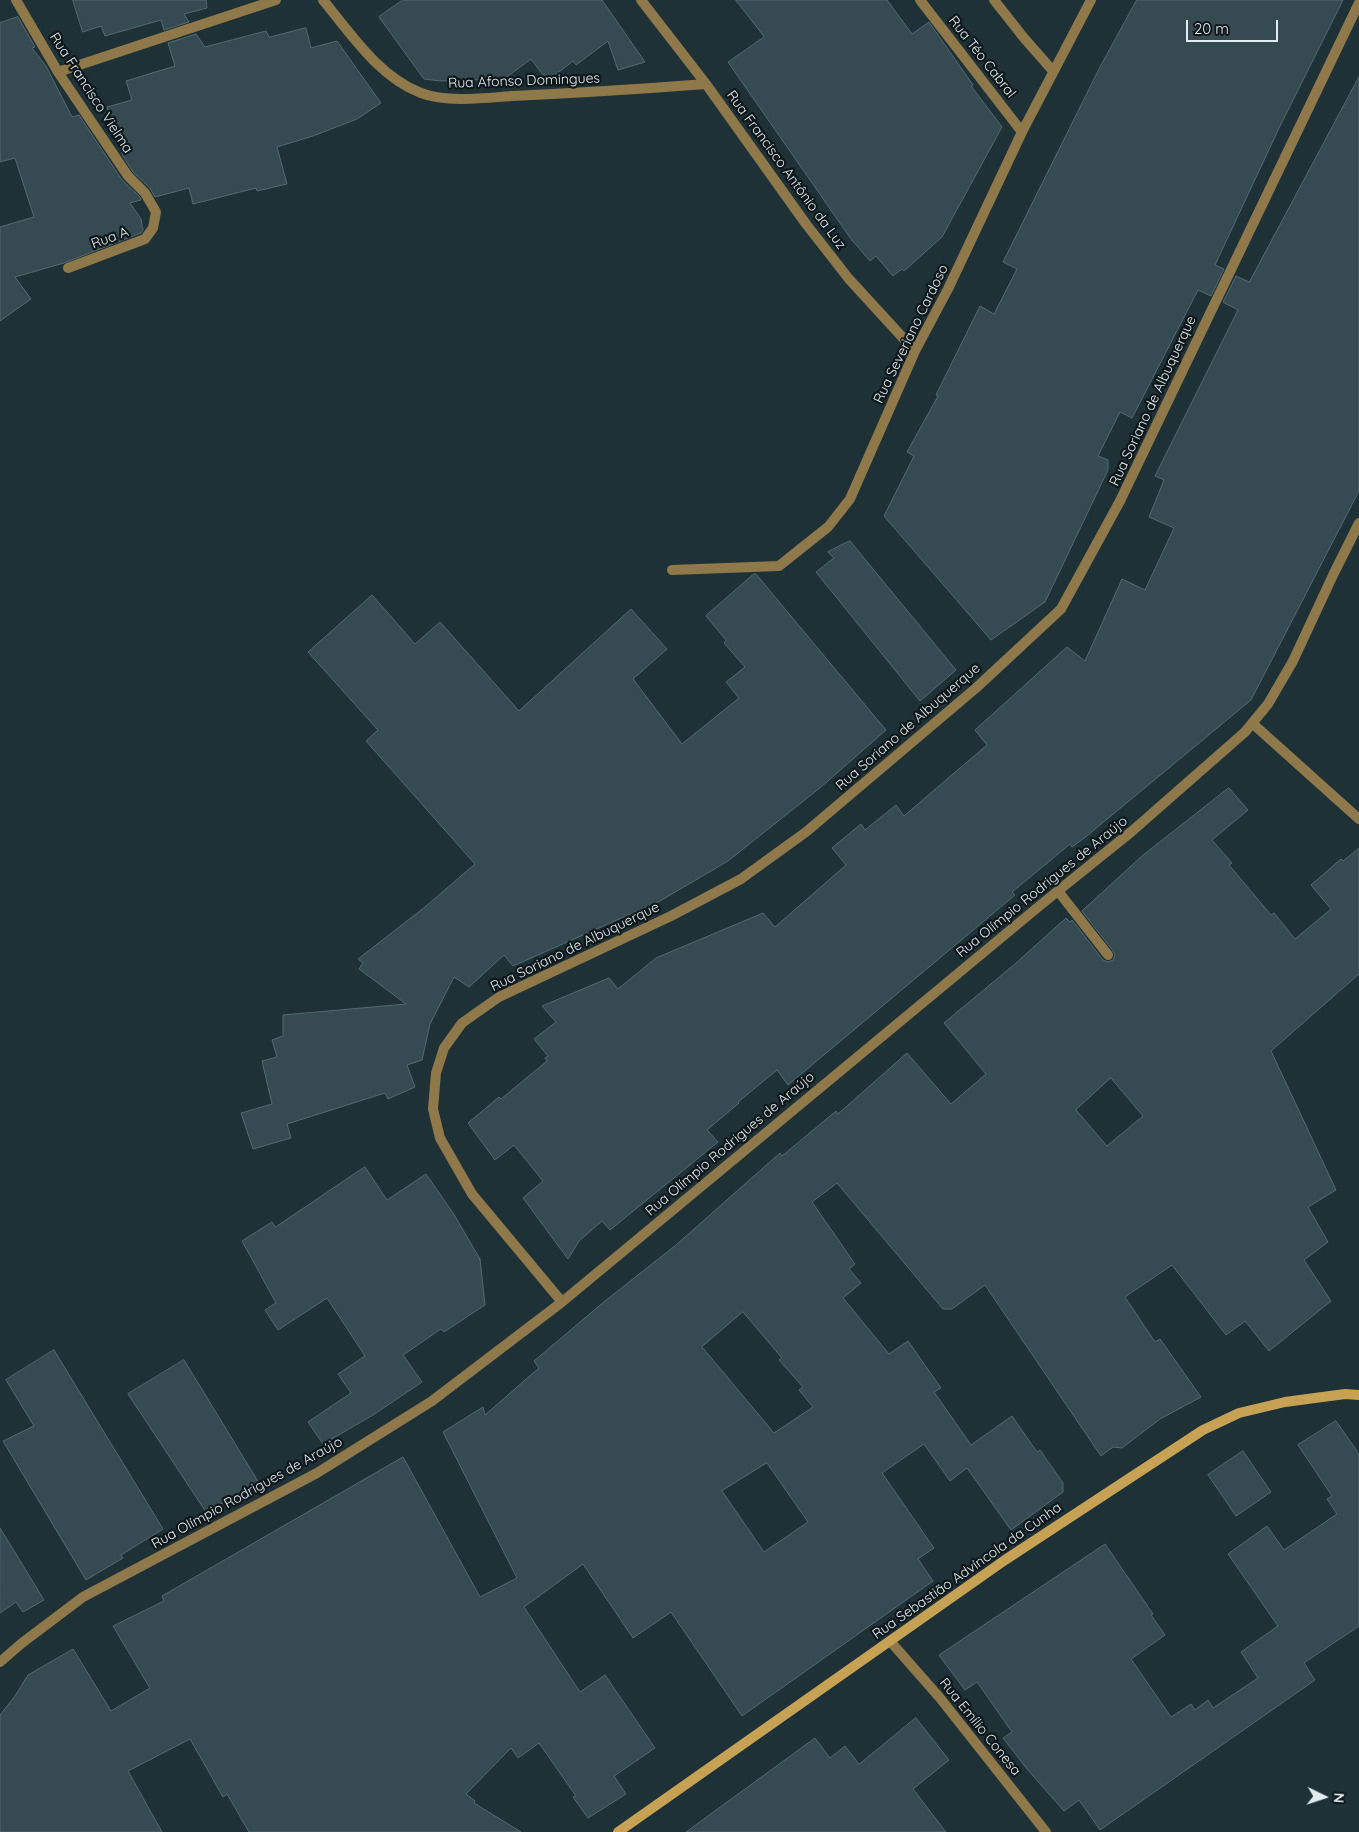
<!DOCTYPE html>
<html>
<head>
<meta charset="utf-8">
<style>
	body { margin:0 }
	#map { position:relative; width:1359px; height:1832px; overflow:hidden; background:#1d3137; font-family:Quicksand,sans-serif }
	canvas { display:block }
	.north { position:absolute; left:1299px; top:1772px; width:50px; height:50px; -webkit-text-stroke:4px #0f171a; paint-order:stroke; rotate:94deg; font-size:14px; font-weight:700; line-height:20px; text-align:center; color:#e0ecf0 }
	.north::after { content:''; display:block; margin:auto; width:18px; height:22px; background:#e0ecf0; clip-path:polygon(50% 0,100% 100%,50% 72%,0 100%) }
	.scale { position:absolute; left:1186px; top:20px; width:92px; height:22px; box-sizing:border-box; border:2px solid #e0ecf0; border-top:0; padding-left:6px; font-size:15px; line-height:18px; white-space:nowrap; color:#e0ecf0; -webkit-text-stroke:4px #0f171a; paint-order:stroke }
</style>
</head>
<body>
<div id="map">
<canvas width="1359" height="1832"></canvas>
<div class="north">N</div>
<div class="scale">20 m</div>
</div>
<script>
const ctx = document.querySelector('canvas').getContext('2d');
ctx.lineJoin = 'round';
function paint(path, color) {
  ctx.fillStyle = color;
  ctx.fill(path, 'evenodd');
}
function trace(path, color, width, dash) {
  ctx.strokeStyle = color;
  ctx.lineWidth = width;
  ctx.lineCap = dash ? 'butt' : 'round';
  ctx.setLineDash(dash || []);
  ctx.stroke(path);
}
function write(font, color, halo, rows, align = 'center') {
  ctx.font = font + ' Quicksand,sans-serif';
  ctx.lineWidth = 4.5;
  ctx.setLineDash([]);
  ctx.textBaseline = 'middle';
  ctx.strokeStyle = halo;
  ctx.fillStyle = color;
  for (const [text, x, y, turn = 0] of rows) {
    ctx.save();
    ctx.translate(x, y);
    ctx.rotate((+turn || 0) * Math.PI / 180);
    ctx.textAlign = isNaN(turn) ? turn : align;
    if (halo) ctx.strokeText(text, 0, 0);
    ctx.fillText(text, 0, 0);
    ctx.restore();
  }
}
const building = new Path2D(`
	M 73,0 L 206,0 L 207,8 L 184,14 L 189,22 L 164,30 L 161,20 L 105,36 L 101,26 L 83,32 Z
	M 403,0 L 602,0 L 645,62 L 618,70 L 608,41 L 576,65 L 573,61 L 554,76 L 543,75 L 531,59 L 504,79 L 440,81 L 424,79 L 379,17 Z
	M 736,0 L 887,0 L 912,34 L 929,22 L 973,85 L 971,86 L 1002,127 L 942,237 L 904,271 L 902,269 L 893,276 L 876,256 L 870,261 L 851,239 L 728,62 L 764,37 Z
	M 1137,0 L 1343,0 L 1280,126 L 1215,265 L 1224,269 L 1211,296 L 1198,290 L 1132,418 L 1120,412 L 1098,456 L 1108,460 L 1108,470 L 1045,602 L 991,640 L 884,516 L 914,456 L 907,452 L 938,396 L 936,395 L 980,306 L 994,314 L 1017,269 L 1003,262 L 1100,67 Z
	M 18,17 L 35,47 L 32,48 L 46,66 L 72,117 L 79,115 L 122,180 L 140,197 L 141,200 L 130,203 L 141,219 L 143,230 L 141,233 L 64,263 L 15,277 L 31,299 L 0,321 L 0,227 L 34,217 L 15,158 L 0,162 L 0,23 Z
	M 306,28 L 311,48 L 337,41 L 381,103 L 357,119 L 313,136 L 277,147 L 287,184 L 257,191 L 256,188 L 193,204 L 189,188 L 155,197 L 150,188 L 133,172 L 123,156 L 107,107 L 132,100 L 126,81 L 175,66 L 168,43 L 196,34 L 205,47 L 266,31 L 269,37 Z
	M 1359,77 L 1359,491 L 1251,700 L 1083,839 L 1072,847 L 1070,844 L 1046,864 L 1012,892 L 1015,895 L 788,1085 L 777,1070 L 738,1102 L 739,1103 L 707,1130 L 718,1142 L 610,1230 L 602,1221 L 579,1241 L 568,1259 L 523,1198 L 543,1181 L 514,1145 L 495,1160 L 468,1123 L 499,1097 L 501,1099 L 547,1061 L 545,1058 L 548,1056 L 534,1039 L 556,1022 L 542,1006 L 609,978 L 618,989 L 656,958 L 763,913 L 775,927 L 846,865 L 832,848 L 861,824 L 865,830 L 896,805 L 904,816 L 960,768 L 987,745 L 975,730 L 1067,647 L 1085,661 L 1122,579 L 1145,590 L 1174,528 L 1149,517 L 1164,480 L 1155,476 L 1238,310 L 1223,302 L 1236,276 L 1249,282 Z
	M 850,541 L 956,670 L 920,701 L 816,572 L 834,558 L 828,552 Z
	M 754,574 L 756,574 L 775,597 L 886,730 L 821,787 L 728,861 L 660,901 L 513,966 L 504,955 L 469,987 L 454,977 L 430,1024 L 422,1060 L 407,1065 L 415,1087 L 388,1099 L 385,1093 L 287,1124 L 291,1138 L 253,1149 L 241,1113 L 272,1104 L 262,1061 L 277,1057 L 272,1040 L 283,1036 L 283,1015 L 406,1004 L 359,969 L 363,963 L 358,959 L 425,907 L 475,864 L 366,741 L 378,730 L 308,652 L 372,595 L 415,644 L 440,622 L 519,711 L 631,609 L 667,649 L 633,679 L 682,744 L 739,698 L 726,682 L 745,667 L 724,643 L 726,640 L 706,616 Z
	M 1229,788 L 1248,810 L 1212,840 L 1232,863 L 1229,865 L 1271,915 L 1274,913 L 1295,939 L 1331,909 L 1311,885 L 1341,859 L 1343,861 L 1359,848 L 1359,974 L 1271,1051 L 1336,1190 L 1308,1207 L 1328,1242 L 1304,1260 L 1331,1301 L 1269,1351 L 1245,1321 L 1226,1335 L 1172,1265 L 1125,1297 L 1155,1342 L 1160,1339 L 1201,1397 L 1160,1419 L 1122,1448 L 1113,1447 L 1101,1456 L 985,1285 L 952,1309 L 943,1309 L 837,1183 L 812,1202 L 855,1264 L 849,1269 L 861,1283 L 843,1298 L 889,1354 L 908,1341 L 941,1388 L 934,1392 L 971,1445 L 1012,1416 L 1037,1452 L 1040,1450 L 1063,1483 L 1063,1492 L 1011,1530 L 967,1468 L 950,1481 L 924,1444 L 882,1473 L 934,1548 L 918,1559 L 933,1581 L 742,1716 L 671,1612 L 633,1638 L 583,1564 L 524,1607 L 580,1692 L 605,1675 L 655,1748 L 614,1776 L 626,1794 L 588,1818 L 573,1797 L 576,1796 L 539,1743 L 518,1758 L 511,1748 L 466,1794 L 475,1801 L 474,1803 L 521,1832 L 249,1832 L 227,1794 L 223,1797 L 190,1739 L 128,1771 L 162,1832 L 0,1832 L 0,1715 L 15,1696 L 28,1675 L 73,1649 L 111,1711 L 150,1688 L 113,1626 L 164,1601 L 162,1596 L 403,1457 L 480,1597 L 517,1578 L 443,1432 L 483,1407 L 485,1415 L 539,1368 L 534,1361 L 605,1301 L 676,1245 L 780,1153 L 782,1156 L 836,1111 L 838,1114 L 907,1053 L 951,1104 L 986,1074 L 944,1023 L 1015,964 L 1066,918 L 1070,922 L 1072,920 L 1103,960 L 1108,962 L 1113,960 L 1115,955 L 1113,951 L 1082,911 L 1142,856 ZM 1111,1078 L 1143,1116 L 1107,1146 L 1076,1110 ZM 743,1312 L 782,1358 L 779,1360 L 803,1387 L 799,1390 L 813,1407 L 774,1433 L 702,1347 ZM 767,1463 L 808,1522 L 764,1552 L 722,1491 Z
	M 365,1167 L 387,1200 L 426,1174 L 453,1213 L 480,1259 L 485,1305 L 444,1332 L 441,1329 L 403,1355 L 422,1382 L 373,1415 L 323,1444 L 308,1422 L 351,1393 L 338,1374 L 365,1356 L 327,1298 L 278,1330 L 265,1310 L 276,1303 L 242,1241 L 272,1222 L 275,1227 Z
	M 54,1350 L 163,1529 L 121,1555 L 123,1558 L 86,1580 L 3,1441 L 34,1426 L 6,1380 Z
	M 184,1360 L 259,1483 L 206,1512 L 128,1394 Z
	M 1336,1421 L 1359,1454 L 1359,1626 L 1304,1663 L 1315,1680 L 1100,1830 L 1079,1800 L 1064,1811 L 1027,1769 L 1003,1738 L 1012,1732 L 977,1682 L 965,1690 L 939,1655 L 1105,1544 L 1153,1614 L 1151,1615 L 1165,1635 L 1131,1659 L 1171,1717 L 1191,1704 L 1195,1710 L 1208,1700 L 1213,1708 L 1258,1678 L 1241,1652 L 1278,1626 L 1228,1554 L 1267,1526 L 1284,1550 L 1337,1514 L 1327,1499 L 1332,1496 L 1298,1445 Z
	M 1243,1451 L 1271,1492 L 1236,1516 L 1208,1475 Z
	M 0,1528 L 44,1600 L 23,1612 L 16,1602 L 0,1613 Z
	M 916,1718 L 949,1760 L 913,1789 L 946,1832 L 686,1832 L 815,1738 L 830,1758 L 845,1746 L 859,1764 Z`);
const street = new Path2D(`
	M 16,0 L 58,72 L 128,176 L 145,193 L 156,212 L 153,228 L 145,239 L 68,268
	M 323,0 C 351,34 379,77 421,93 C 447,103 485,98 512,96 C 577,93 641,89 706,84
	M 641,0 L 706,84 L 806,224 L 849,279 L 915,351
	M 920,0 L 1022,132
	M 994,0 L 1024,38 L 1053,71
	M 58,72 L 276,0
	M 672,570 L 779,566 L 828,527 L 850,499 L 915,351 L 948,289 L 1022,132 L 1091,0
	M 1252,723 L 1359,819
	M 1058,891 L 1108,955
	M 562,1302 L 472,1194 L 440,1138 L 433,1109 L 436,1073 L 444,1048 L 462,1023 L 499,997 L 671,916 L 741,879 L 806,832 L 976,688 L 1061,609 L 1120,501 L 1359,3
	M 890,1641 L 940,1698 L 1046,1832
	M 0,1662 L 22,1643 L 83,1597 L 317,1473 L 432,1401 L 562,1302 L 1043,903 L 1131,832 L 1245,732 L 1268,704 L 1293,661 L 1334,573 L 1359,523`);
const secondary = new Path2D(`
	M 618,1832 L 1005,1560 L 1203,1430 L 1239,1413 L 1285,1402 L 1345,1394 L 1359,1395`);
const streetNames = [
	["Rua Téo Cabral",982,57,52],
	["Rua Afonso Domingues",524,81,-2],
	["Rua Francisco Vielma",91,93,57],
	["Rua Francisco Antônio da Luz",786,170,54],
	["Rua A",110,238,-20],
	["Rua Severiano Cardoso",911,334,-64],
	["Rua Soriano de Albuquerque",1153,401,-65],
	["Rua Soriano de Albuquerque",908,727,-41],
	["Rua Olímpio Rodrigues de Araújo",1042,887,-39],
	["Rua Soriano de Albuquerque",575,947,-26],
	["Rua Olímpio Rodrigues de Araújo",730,1144,-40],
	["Rua Olímpio Rodrigues de Araújo",247,1493,-29],
	["Rua Sebastião Advíncola da Cunha",967,1571,-35],
	["Rua Emílio Conesa",980,1727,51]
];
paint(building, '#364a51');
trace(building, '#556a71', 1);
trace(street, '#8f784a', 10);
trace(secondary, '#c7a255', 10);
write('14px', '#e0ecf0', '#0f171a', streetNames);
</script>
</body>
</html>
